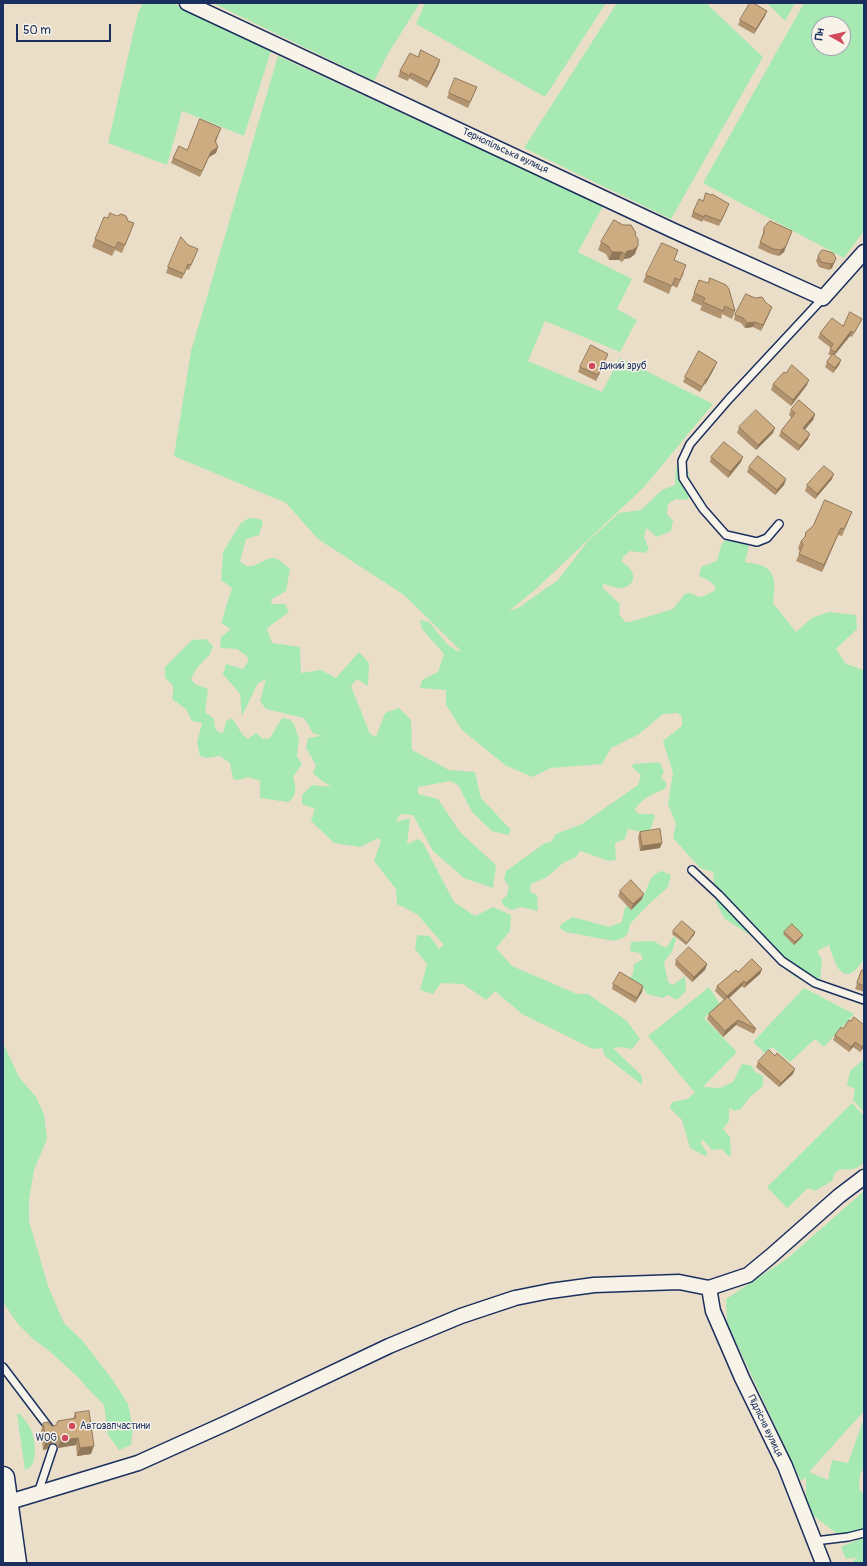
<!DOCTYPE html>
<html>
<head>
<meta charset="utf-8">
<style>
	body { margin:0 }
	#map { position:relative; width:867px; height:1566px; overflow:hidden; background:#ebdec9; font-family:Pangolin,sans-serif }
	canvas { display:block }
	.frame { position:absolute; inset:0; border:4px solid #1b2f5e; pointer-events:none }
	.north { position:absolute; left:811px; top:16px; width:40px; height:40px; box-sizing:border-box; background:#f7f3e8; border:1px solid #9fa5b1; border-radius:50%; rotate:278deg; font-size:11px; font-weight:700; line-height:16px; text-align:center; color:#1b2f5e }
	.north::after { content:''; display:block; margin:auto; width:14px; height:18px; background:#d1495b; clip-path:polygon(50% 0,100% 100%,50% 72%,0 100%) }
	.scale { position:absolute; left:16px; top:24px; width:95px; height:18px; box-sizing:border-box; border:2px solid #1b2f5e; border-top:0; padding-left:5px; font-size:12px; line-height:14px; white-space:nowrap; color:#1b2f5e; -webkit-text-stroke:3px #f7f3e8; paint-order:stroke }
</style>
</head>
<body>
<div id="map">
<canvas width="867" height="1566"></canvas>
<div class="frame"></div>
<div class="north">Пн</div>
<div class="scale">50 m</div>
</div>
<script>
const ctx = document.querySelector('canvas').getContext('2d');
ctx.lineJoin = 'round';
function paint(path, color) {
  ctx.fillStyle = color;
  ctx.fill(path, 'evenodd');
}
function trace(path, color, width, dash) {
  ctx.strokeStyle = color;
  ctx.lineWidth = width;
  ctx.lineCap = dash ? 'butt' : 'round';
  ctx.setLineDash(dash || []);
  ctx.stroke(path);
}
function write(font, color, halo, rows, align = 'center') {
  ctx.font = font + ' Pangolin,sans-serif';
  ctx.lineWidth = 3;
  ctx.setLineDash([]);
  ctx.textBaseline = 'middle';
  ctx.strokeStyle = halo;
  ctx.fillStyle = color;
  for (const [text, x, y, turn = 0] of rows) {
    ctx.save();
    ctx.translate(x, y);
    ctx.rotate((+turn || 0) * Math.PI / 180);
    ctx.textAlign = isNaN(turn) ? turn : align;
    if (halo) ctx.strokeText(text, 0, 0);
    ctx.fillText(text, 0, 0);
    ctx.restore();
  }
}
const green = new Path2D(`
	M 143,3 L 172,3 L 272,48 L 244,136 L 182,111 L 167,165 L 108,143 L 138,13 Z
	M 213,3 L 420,3 L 389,52 L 374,81 Z
	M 425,3 L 606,3 L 545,97 L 416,24 Z
	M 617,3 L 706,3 L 763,57 L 671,219 L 524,148 Z
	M 767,3 L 795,3 L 785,21 Z
	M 804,3 L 864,3 L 864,231 L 844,258 L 703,183 ZM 819,24 L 843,24 L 843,48 L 819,48 Z
	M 278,56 L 603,206 L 578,252 L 632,279 L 617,309 L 637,320 L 620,352 L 545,321 L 528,361 L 602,392 L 620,358 L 713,404 L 644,487 L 536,589 L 509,611 L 518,608 L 558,580 L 588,541 L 619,513 L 641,510 L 662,490 L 675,485 L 676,467 L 682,461 L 686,462 L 693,493 L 686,500 L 676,499 L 668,504 L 667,514 L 673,521 L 671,531 L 657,537 L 646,528 L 644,537 L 649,549 L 645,553 L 630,551 L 623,557 L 622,562 C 630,567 634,571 633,581 C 623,593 616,587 603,584 L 603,588 L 620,604 L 619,614 L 625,622 L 630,622 L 673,609 L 685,594 L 690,593 L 699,597 L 704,596 L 716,590 C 714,581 706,580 699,576 L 701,567 L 717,561 C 722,543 719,542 737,534 L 741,536 L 749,546 L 745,562 C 751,563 760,564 765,567 C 778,575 774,591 773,603 L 796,632 L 812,618 L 829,612 L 856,615 L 857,629 L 836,649 L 846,664 L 864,670 L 864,960 C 860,964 857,969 853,972 C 838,982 832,952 829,945 L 817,951 L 822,960 L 820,981 L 811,985 L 794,976 L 752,936 L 725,919 L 716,903 L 713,872 L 700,868 L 673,838 L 676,824 L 668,804 L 673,773 L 663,741 L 682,726 L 682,716 L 677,713 L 663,714 L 639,734 L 611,748 L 602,764 L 551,768 L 532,777 L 505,765 L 462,730 L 446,705 L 446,690 L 420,688 L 422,680 L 438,672 L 444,654 L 422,629 L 420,620 L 429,622 L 448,645 L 459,652 L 460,650 L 404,595 L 318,539 L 286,503 L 174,456 L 191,351 Z
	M 249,518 L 260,519 L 263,522 L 259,535 L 246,539 L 240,561 C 251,574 261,559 272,558 C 278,557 286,566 290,569 L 286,591 L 272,599 L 271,604 L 285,604 L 289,612 L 267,628 L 272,643 L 300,647 L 301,673 L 321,670 L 336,678 L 359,652 L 369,663 L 368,686 L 357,679 L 351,686 L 370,734 L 376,737 L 385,713 L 399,708 L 411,720 L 412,750 L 449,770 L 475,772 L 481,798 L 511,830 L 508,835 L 492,831 L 472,812 L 458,785 L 450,781 L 418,787 L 418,794 L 438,799 L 460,832 L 496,865 L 493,888 L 464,878 L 433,851 L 413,815 L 400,814 L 396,822 L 410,818 L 407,844 L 418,839 L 423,843 L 454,902 L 475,916 L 493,907 L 511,915 L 510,931 L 496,948 L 512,966 L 577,994 L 588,994 L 627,1021 L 640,1039 L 632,1049 L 622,1047 L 613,1048 L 642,1076 L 642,1085 L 605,1056 L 602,1048 L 593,1049 L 522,1014 L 495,991 L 486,1000 L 463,984 L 441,983 L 433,994 L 420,990 L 427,964 L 415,949 L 417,935 L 430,936 L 439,949 L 444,945 L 417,914 L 397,904 L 396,889 L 374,861 L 381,841 L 378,838 L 360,847 L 334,843 L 311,821 L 315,809 L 302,804 L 302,795 L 312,785 L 331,787 L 313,774 L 316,765 L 306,748 L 308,738 L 321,736 L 313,733 L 304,718 L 266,709 L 260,701 L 266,679 L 258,683 L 242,716 L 240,694 L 223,674 L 226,664 L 243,669 L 248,662 L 248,657 L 237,649 L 220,648 L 221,637 L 231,629 L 221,623 L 232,588 L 221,580 L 223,552 L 241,523 Z
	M 206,639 L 213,646 L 210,654 L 197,668 L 191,679 L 195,684 L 208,689 L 205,712 L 214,719 C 215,727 214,732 223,733 L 226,721 L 232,718 L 243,735 L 248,739 L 256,733 L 263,739 L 270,738 L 282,718 L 289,719 L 294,724 L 299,739 L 297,756 L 302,764 L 293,777 C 296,787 298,796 288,802 L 260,798 L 260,781 L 248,777 L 239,780 L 233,779 L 230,763 L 220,756 L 207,758 L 200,756 L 197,743 L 202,723 L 192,721 L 186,709 L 172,699 C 174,687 175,686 165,678 L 165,667 L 192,640 Z
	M 659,762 L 664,771 L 661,778 L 666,782 L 666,788 C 654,794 641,798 635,810 L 639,814 L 653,814 L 655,816 L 649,833 L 628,829 L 625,839 L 615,843 L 616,860 L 609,861 L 580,851 L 576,857 L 563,863 L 547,877 L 531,884 L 530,892 L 537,895 L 538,911 L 521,907 L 512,910 L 505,907 L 501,901 L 507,895 L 509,887 L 504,879 L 506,871 L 545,843 L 551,842 L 556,834 L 582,824 L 638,785 L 641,775 L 632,767 L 633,764 Z
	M 662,871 L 671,875 L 668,887 L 647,906 L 630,924 L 628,933 L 623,938 L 614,941 L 566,932 L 560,928 L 561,924 L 573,917 L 609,927 L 622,922 L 625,907 C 628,906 634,906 637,904 C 649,897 645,875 662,871 Z
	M 674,936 L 676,939 L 672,952 L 664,962 L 668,982 L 673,985 L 685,976 L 686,991 L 677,1000 L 668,995 L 663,998 L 647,994 L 640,983 L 631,984 L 629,980 L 633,974 L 634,964 L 643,959 L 640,953 L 630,951 L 631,942 L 653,941 L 666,948 Z
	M 709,987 L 720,1004 L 704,1018 L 737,1052 L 703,1087 L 720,1088 L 733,1082 L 742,1064 L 752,1066 L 755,1072 L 763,1076 L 763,1086 L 749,1098 L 741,1109 L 735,1111 L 729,1108 L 729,1121 L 723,1129 L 730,1137 L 731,1154 L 729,1157 L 722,1149 L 712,1150 L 703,1140 L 700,1142 L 708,1154 L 705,1156 L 690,1148 L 682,1120 L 670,1108 L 672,1102 L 687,1099 L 695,1093 L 648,1036 Z
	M 804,988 L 854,1014 L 824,1047 L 815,1039 L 790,1062 L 772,1047 L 765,1053 L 753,1042 Z
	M 3,1043 L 19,1077 L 36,1097 L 44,1114 L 47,1139 L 34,1170 L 29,1199 L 29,1221 L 48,1286 L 64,1323 L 82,1340 L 112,1379 L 128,1404 L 133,1428 L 131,1445 L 119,1450 L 108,1435 L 104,1405 L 88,1389 L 79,1378 L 48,1350 L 32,1338 L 17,1323 L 3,1302 Z
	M 864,1059 L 864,1112 L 853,1100 L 855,1089 L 847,1085 L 850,1071 Z
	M 852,1103 L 864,1116 L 864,1162 C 857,1170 850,1170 840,1169 L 835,1173 L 832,1181 L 815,1191 L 808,1188 L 787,1208 L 767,1187 Z
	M 864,1191 L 864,1411 L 809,1472 L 828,1480 L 832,1460 L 848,1463 L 864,1418 L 864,1468 L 860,1474 L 859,1489 L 864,1495 L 864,1520 L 862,1531 L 840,1536 L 806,1510 L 806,1477 L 801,1481 L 727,1323 L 726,1299 L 788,1258 Z
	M 17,1414 L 20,1414 C 24,1419 30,1426 32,1432 C 35,1443 39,1466 25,1470 Z
	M 864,1537 L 864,1563 L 851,1563 L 858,1557 L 846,1559 L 841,1547 Z`);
const lane = new Path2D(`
	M 779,524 L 767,538 L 757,542 L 726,535 L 703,509 L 683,478 L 682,461 L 690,444 L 729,399 L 823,298
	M 692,870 L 719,895 L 782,961 L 815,983 L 864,1000
	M 3,1367 L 50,1429
	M 38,1493 L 53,1448
	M 815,1541 L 848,1537 L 864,1533`);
const street = new Path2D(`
	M 187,3 L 672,230 L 823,298 L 864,252
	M 709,1288 L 713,1311 L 742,1378 L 785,1466 L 823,1563
	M 6,1503 L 138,1463 L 229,1422 L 389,1346 L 461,1316 L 515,1298 L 550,1291 L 594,1285 L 679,1282 L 709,1288 L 748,1275 L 771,1256 L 839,1196 L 864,1177`);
const highway = new Path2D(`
	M 3,1478 L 15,1563`);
const wall = new Path2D(`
	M 767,11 L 765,16 L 754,34 L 738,25 L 740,20 Z
	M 418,57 L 440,60 L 438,66 L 427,88 L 409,78 L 408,81 L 398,77 L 400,71 Z
	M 477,87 L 468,108 L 447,98 L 449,93 Z
	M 219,133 L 216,142 L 218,147 L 216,153 L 209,157 L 200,177 L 171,163 L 173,158 Z
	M 703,201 L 727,209 L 719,226 L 703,220 L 702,222 L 691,217 L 693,212 Z
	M 108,218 L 128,221 L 134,223 L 122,253 L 115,250 L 112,256 L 92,247 L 95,239 Z
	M 764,228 L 792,231 L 784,252 L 779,256 L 771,254 L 758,248 L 762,237 Z
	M 635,236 L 635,254 L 630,258 L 624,259 L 622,262 L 619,260 L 609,260 L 606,254 L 598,250 L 601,242 Z
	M 188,245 L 196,254 L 189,270 L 186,269 L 182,279 L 166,273 L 168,267 Z
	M 818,256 L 836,258 L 832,268 L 829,270 L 819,267 L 816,261 Z
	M 675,260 L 684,273 L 677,288 L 672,285 L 669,294 L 643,282 L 646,275 Z
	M 699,280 L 735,311 L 732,319 L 722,314 L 721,319 L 700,310 L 702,306 L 691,301 Z
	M 770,312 L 761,331 L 753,327 L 745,328 L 741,323 L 734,320 L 735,315 Z
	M 862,319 L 860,323 L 852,337 L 850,336 L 834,355 L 841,360 L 839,365 L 833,373 L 825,367 L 827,362 L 832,356 L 828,354 L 831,348 L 818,338 L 820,333 L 843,326 Z
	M 606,359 L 596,381 L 578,372 L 580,367 Z
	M 715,367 L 705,385 L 704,384 L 700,392 L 683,382 L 685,377 Z
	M 773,384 L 807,385 L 791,406 L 771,390 Z
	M 791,410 L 815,414 L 813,420 L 805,429 L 808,439 L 798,451 L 779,436 L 781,431 L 792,418 L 789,415 Z
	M 739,427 L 773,433 L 756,450 L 737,433 Z
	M 711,457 L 741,462 L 728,478 L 710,462 Z
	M 749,467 L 786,479 L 784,485 L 775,495 L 747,472 Z
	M 832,479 L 815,499 L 805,491 L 807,485 Z
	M 852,512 L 842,536 L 838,535 L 822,572 L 796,561 L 800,552 L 798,548 L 801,541 L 804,539 L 806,532 Z
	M 640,832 L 660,848 L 640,851 L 638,837 Z
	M 620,891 L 642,899 L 631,910 L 618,896 Z
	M 673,931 L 695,932 L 694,935 L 686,945 L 672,934 Z
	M 784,932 L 802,937 L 794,945 L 783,934 Z
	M 676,960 L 707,964 L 705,970 L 692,982 L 675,965 Z
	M 762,969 L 760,974 L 744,988 L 742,986 L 729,998 L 756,1029 L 754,1034 L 736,1025 L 723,1037 L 707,1019 L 709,1014 L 724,1000 L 715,991 L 717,986 L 738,972 Z
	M 862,970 L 864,970 L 864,992 L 855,989 Z
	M 613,984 L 643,986 L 642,992 L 635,1003 L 612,989 Z
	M 851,1021 L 864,1025 L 864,1047 L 860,1052 L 853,1047 L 849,1052 L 833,1040 L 835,1035 Z
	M 758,1062 L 793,1074 L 779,1087 L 756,1067 Z
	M 75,1413 L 91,1454 L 77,1456 L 76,1445 L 58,1448 L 56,1444 L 52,1443 L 49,1445 L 47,1449 L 43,1450 L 41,1431 L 43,1423 L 54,1426 L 73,1419 Z`);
const shadedWall = new Path2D(`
	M 767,11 L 765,16 L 754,34 L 756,29 Z
	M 440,60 L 438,66 L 427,88 L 429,82 Z
	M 218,147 L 216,153 L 209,157 L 200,177 L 211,152 Z
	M 638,246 L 635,254 L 630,258 L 624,259 L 622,262 L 627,251 Z
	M 786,246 L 784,252 L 779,256 L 781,250 Z
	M 612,252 L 622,252 L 619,260 L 609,260 Z
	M 836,258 L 832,268 L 829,270 L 831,264 Z
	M 772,307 L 770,312 L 761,331 L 763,325 Z
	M 755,322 L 753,327 L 745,328 L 747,323 Z
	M 851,331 L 850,336 L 833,357 L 835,352 Z
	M 608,354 L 606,359 L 596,381 L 598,375 Z
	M 841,360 L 839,365 L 833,373 L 835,368 Z
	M 717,362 L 715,367 L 705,385 L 707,379 Z
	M 706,379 L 704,384 L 700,392 L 702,387 Z
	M 809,380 L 807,385 L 791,406 L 793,400 Z
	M 815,414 L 813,420 L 802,433 L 803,428 Z
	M 775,428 L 773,433 L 756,450 L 758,445 Z
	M 810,434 L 808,439 L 798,451 L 800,446 Z
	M 743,457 L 741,462 L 728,478 L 730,472 Z
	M 834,474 L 832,479 L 815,499 L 817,494 Z
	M 786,479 L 784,485 L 775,495 L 777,490 Z
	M 841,528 L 838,535 L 822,572 L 824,565 Z
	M 662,843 L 660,848 L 640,851 L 642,846 Z
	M 644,894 L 642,899 L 631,910 L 633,904 Z
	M 695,932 L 694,935 L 686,945 L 687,943 Z
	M 803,935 L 802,937 L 794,945 L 795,942 Z
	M 707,964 L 705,970 L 692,982 L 694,977 Z
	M 762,969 L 760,974 L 744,988 L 746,983 Z
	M 744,981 L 742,986 L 725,1002 L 727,996 Z
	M 643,986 L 642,992 L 635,1003 L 637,998 Z
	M 738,1020 L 736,1025 L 723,1037 L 725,1031 Z
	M 855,1042 L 853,1047 L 849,1052 L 851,1047 Z
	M 864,1044 L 864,1047 L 860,1052 L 862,1047 Z
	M 795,1069 L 793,1074 L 779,1087 L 781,1083 Z
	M 55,1435 L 52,1443 L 49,1445 L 47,1449 L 43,1450 L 46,1442 L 52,1437 Z
	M 78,1438 L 76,1445 L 58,1448 L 61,1440 Z
	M 94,1446 L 91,1454 L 77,1456 L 80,1448 Z`);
const building = new Path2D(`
	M 750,3 L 753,3 L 767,11 L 756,29 L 740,20 Z
	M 421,50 L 440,60 L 429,82 L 411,73 L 410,76 L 400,71 L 410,53 L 418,57 Z
	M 455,78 L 477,87 L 470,102 L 449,93 Z
	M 200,119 L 221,128 L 215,141 L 218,147 L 211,152 L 202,171 L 173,158 L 179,146 L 187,150 Z
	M 706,193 L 711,195 L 712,194 L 729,204 L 721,221 L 705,215 L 704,217 L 693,212 L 699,199 L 703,201 Z
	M 110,213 L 117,216 L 121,214 L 126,216 L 128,221 L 134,223 L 125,245 L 118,242 L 115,248 L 95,239 L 104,217 L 108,218 Z
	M 614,220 L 623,225 L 631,225 L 636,233 L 635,235 L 638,239 L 638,246 L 633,250 L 627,251 L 625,254 L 622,252 L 612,252 L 608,246 L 601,242 Z
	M 770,221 L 792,231 L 786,246 L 781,250 L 773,249 L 760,242 L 764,233 L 764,228 Z
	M 181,237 L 188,245 L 198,249 L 191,265 L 188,264 L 184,274 L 168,267 Z
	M 662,243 L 678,250 L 674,260 L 686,265 L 680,280 L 675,278 L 672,286 L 646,275 Z
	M 824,250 L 833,253 L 836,258 L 834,263 L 831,264 L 821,262 L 818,256 L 821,251 Z
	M 710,278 L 726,285 L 729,289 L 735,311 L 725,306 L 723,311 L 703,302 L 705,298 L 694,293 L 699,280 L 708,283 Z
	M 746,294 L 755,298 L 762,297 L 766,303 L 772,307 L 763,325 L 755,322 L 747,323 L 743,318 L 735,315 Z
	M 850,312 L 862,319 L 854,333 L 851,331 L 835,352 L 830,349 L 833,344 L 820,333 L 832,318 L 843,326 Z
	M 591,345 L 608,354 L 598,375 L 580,367 Z
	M 699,351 L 717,362 L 707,379 L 706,379 L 702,387 L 685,377 Z
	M 833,354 L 841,360 L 835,368 L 827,362 Z
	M 792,365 L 809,380 L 793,400 L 773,384 L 784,372 L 786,373 Z
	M 799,400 L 815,414 L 803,428 L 810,434 L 800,446 L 781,431 L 795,413 L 791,410 Z
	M 756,410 L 775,428 L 758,445 L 739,427 Z
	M 724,442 L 743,457 L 730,472 L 711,457 Z
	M 758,456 L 786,479 L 777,490 L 749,467 Z
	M 824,466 L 834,474 L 817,494 L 807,485 Z
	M 825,500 L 852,512 L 844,529 L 841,528 L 824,565 L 799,554 L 803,545 L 801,541 L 805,537 L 806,532 L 813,526 Z
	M 660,829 L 662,843 L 642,846 L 640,832 Z
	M 631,880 L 644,894 L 633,904 L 620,891 Z
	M 682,921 L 695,932 L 687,943 L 673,931 Z
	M 792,924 L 803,935 L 795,942 L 784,932 Z
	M 689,947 L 707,964 L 694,977 L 676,960 Z
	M 752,959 L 762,969 L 746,983 L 744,981 L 727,996 L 717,986 L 736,970 L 738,972 Z
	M 862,970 L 864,970 L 864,986 L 857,983 Z
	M 620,972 L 643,986 L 637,998 L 613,984 Z
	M 728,997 L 756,1029 L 738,1020 L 725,1031 L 709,1014 Z
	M 854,1017 L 864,1025 L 864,1044 L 862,1047 L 855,1042 L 851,1047 L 835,1035 L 841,1027 L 843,1029 L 849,1020 L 851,1021 Z
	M 769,1050 L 775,1056 L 777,1053 L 795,1069 L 781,1083 L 758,1062 Z
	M 89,1411 L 94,1446 L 80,1448 L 78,1438 L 61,1440 L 59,1437 L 55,1435 L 52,1437 L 50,1441 L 46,1442 L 43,1423 L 48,1422 L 51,1426 L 54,1426 L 56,1425 L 58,1421 L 76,1418 L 75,1413 Z`);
const markers = [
	[592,366,4,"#d1495b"],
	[72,1426,4,"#d1495b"],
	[65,1438,4,"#d1495b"]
];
const streetNames = [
	["Тернопільська вулиця",505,151,25],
	["Підлісна вулиця",765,1426,64]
];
const poiNames = [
	["Дикий зруб",600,366],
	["Автозапчастини",80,1426],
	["WOG",57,1438,"right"]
];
paint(green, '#a7e9b2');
trace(lane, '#1b2f5e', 10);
trace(street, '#1b2f5e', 17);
trace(highway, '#1b2f5e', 25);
trace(lane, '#f7f3e8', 7);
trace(street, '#f7f3e8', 14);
trace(highway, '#f7f3e8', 22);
paint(wall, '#b1946f');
paint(shadedWall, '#90785a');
paint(building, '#ceac81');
trace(building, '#90785a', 1);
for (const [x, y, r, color] of markers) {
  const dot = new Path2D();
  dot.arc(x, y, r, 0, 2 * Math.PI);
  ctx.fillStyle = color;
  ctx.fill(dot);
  trace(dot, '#f7f3e8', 1.5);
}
write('10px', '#1b2f5e', '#f7f3e8', streetNames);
write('10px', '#1b2f5e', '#f7f3e8', poiNames, 'left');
</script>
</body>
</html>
